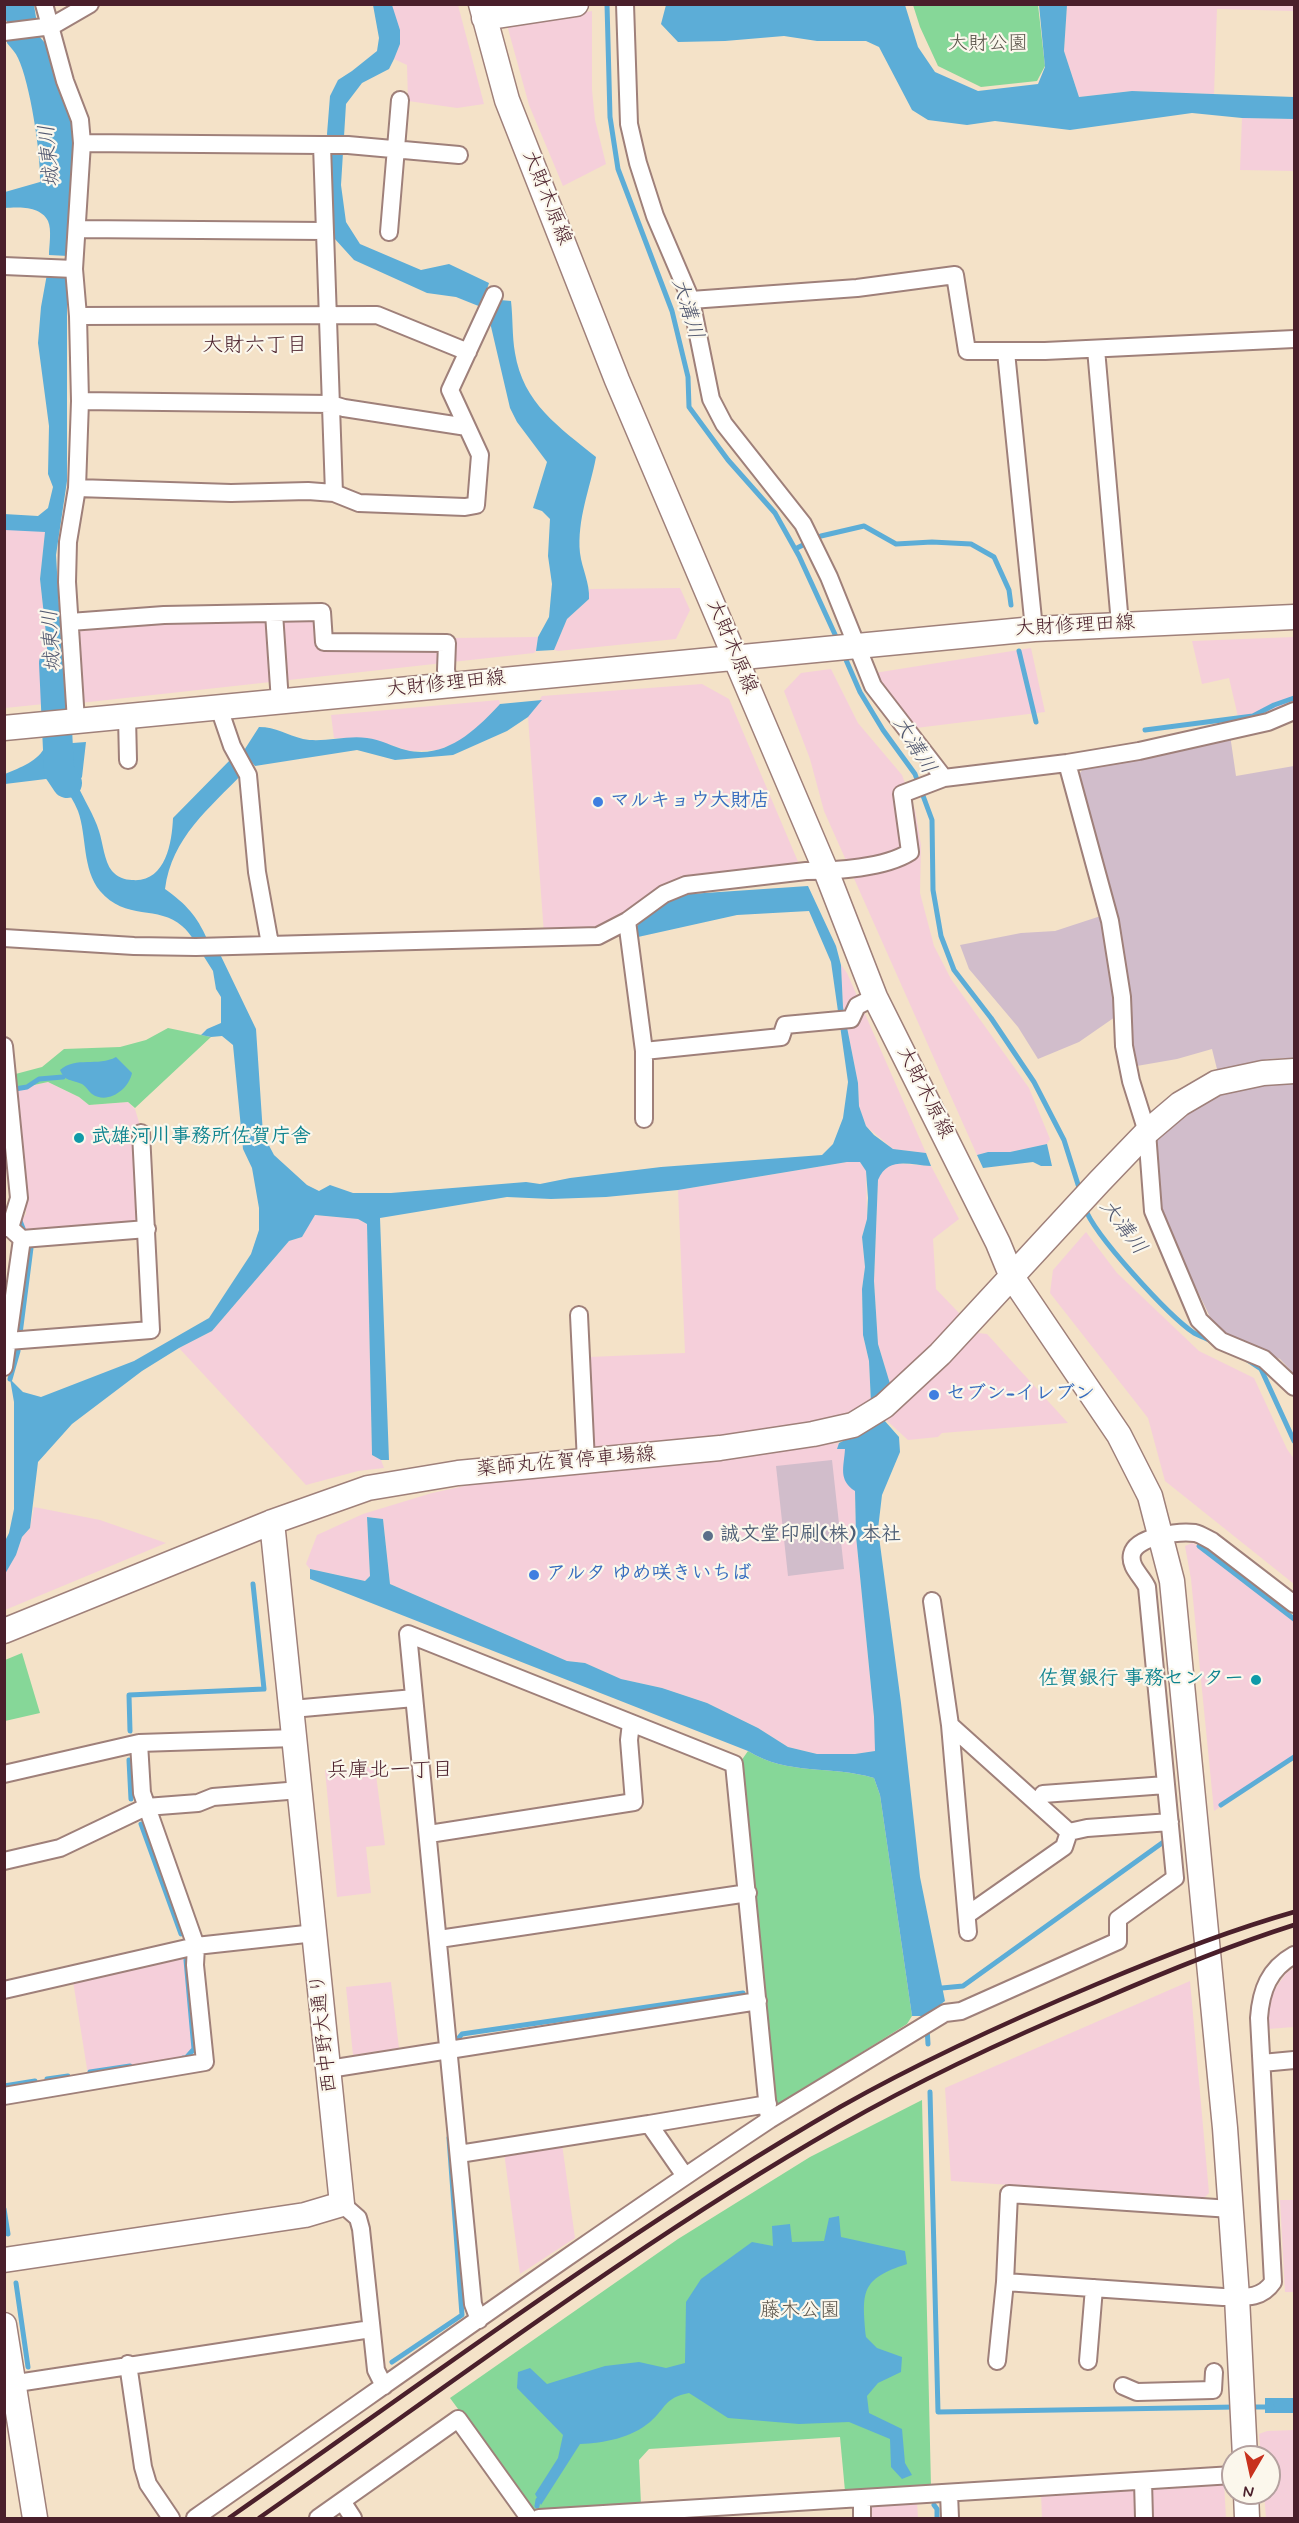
<!DOCTYPE html>
<html>
<head>
<meta charset="utf-8">
<style>
	body { margin:0 }
	#map { position:relative; width:1299px; height:2523px; overflow:hidden; background:#f4e2c8; font-family:Mynerve,sans-serif }
	canvas { display:block }
	.frame { position:absolute; inset:0; border:6px solid #4a1f2b; pointer-events:none }
	.north { position:absolute; left:1221px; top:2445px; width:60px; height:60px; box-sizing:border-box; background:#fbf7ec; border:2px solid #b4a19f; border-radius:50%; rotate:189deg; font-size:16px; font-weight:700; line-height:24px; text-align:center; color:#4a1f2b }
	.north::after { content:''; display:block; margin:auto; width:21px; height:27px; background:#c8321e; clip-path:polygon(50% 0,100% 100%,50% 72%,0 100%) }
</style>
</head>
<body>
<div id="map">
<canvas width="1299" height="2523"></canvas>
<div class="frame"></div>
<div class="north">N</div>
</div>
<script>
const ctx = document.querySelector('canvas').getContext('2d');
ctx.lineJoin = 'round';
function paint(path, color) {
  ctx.fillStyle = color;
  ctx.fill(path, 'evenodd');
}
function trace(path, color, width, dash) {
  ctx.strokeStyle = color;
  ctx.lineWidth = width;
  ctx.lineCap = dash ? 'butt' : 'round';
  ctx.setLineDash(dash || []);
  ctx.stroke(path);
}
function write(font, color, halo, rows, align = 'center') {
  ctx.font = font + ' Mynerve,"Klee One",sans-serif';
  ctx.lineWidth = 4.5;
  ctx.setLineDash([]);
  ctx.textBaseline = 'middle';
  ctx.strokeStyle = halo;
  ctx.fillStyle = color;
  for (const [text, x, y, turn = 0] of rows) {
    ctx.save();
    ctx.translate(x, y);
    ctx.rotate((+turn || 0) * Math.PI / 180);
    ctx.textAlign = isNaN(turn) ? turn : align;
    if (halo) ctx.strokeText(text, 0, 0);
    ctx.fillText(text, 0, 0);
    ctx.restore();
  }
}
const built = new Path2D(`
	M 392,5 L 458,5 L 484,104 L 457,108 L 408,101 L 407,65 L 394,59 L 400,44 Z
	M 1067,5 L 1294,5 L 1294,11 L 1217,9 L 1214,94 L 1132,91 L 1079,97 L 1064,51 Z
	M 592,11 L 592,90 L 595,120 L 606,164 L 563,186 L 529,105 L 507,25 Z
	M 1242,118 L 1294,119 L 1294,171 L 1240,170 Z
	M 13,529 L 45,532 L 40,579 L 47,643 L 47,682 L 44,704 L 5,708 L 4,530 Z
	M 680,588 L 690,610 L 676,639 L 558,651 L 554,650 L 567,619 L 589,599 L 589,589 Z
	M 317,616 L 319,645 L 451,638 L 538,637 L 536,651 L 534,653 L 80,703 L 76,626 Z
	M 1294,637 L 1294,702 L 1266,716 L 1239,721 L 1229,678 L 1202,684 L 1192,641 Z
	M 1031,648 L 1045,712 L 900,730 L 862,675 Z
	M 831,669 L 858,723 L 902,775 L 915,810 L 921,845 L 920,893 L 934,946 L 951,979 L 1029,1088 L 1050,1139 L 1047,1144 L 1010,1152 L 988,1152 L 977,1155 L 824,811 L 810,759 L 784,691 L 801,673 Z
	M 702,684 L 729,699 L 799,864 L 680,880 L 593,932 L 544,934 L 528,717 L 542,696 Z
	M 499,700 L 500,704 L 481,724 L 458,742 L 438,750 L 410,751 L 368,738 L 334,738 L 331,715 Z
	M 841,965 L 847,973 L 926,1153 L 893,1149 L 866,1126 L 859,1106 L 858,1083 L 843,1007 Z
	M 48,1082 L 79,1097 L 89,1105 L 128,1102 L 135,1109 L 141,1129 L 135,1134 L 137,1224 L 24,1231 L 20,1221 L 26,1214 L 15,1089 Z
	M 847,1162 L 860,1162 L 866,1170 L 867,1219 L 862,1237 L 865,1267 L 862,1289 L 863,1335 L 869,1361 L 871,1403 L 831,1419 L 738,1437 L 592,1453 L 589,1357 L 685,1353 L 678,1190 Z
	M 892,1163 L 931,1166 L 959,1219 L 933,1239 L 936,1289 L 960,1314 L 908,1372 L 891,1387 L 878,1344 L 874,1281 L 878,1180 L 882,1169 Z
	M 314,1215 L 358,1219 L 367,1224 L 372,1455 L 381,1460 L 384,1468 L 358,1471 L 306,1485 L 179,1348 L 212,1331 L 289,1241 L 302,1237 Z
	M 1086,1232 L 1117,1273 L 1199,1351 L 1254,1378 L 1287,1449 L 1294,1459 L 1294,1584 L 1165,1481 L 1148,1418 L 1050,1293 L 1053,1270 Z
	M 978,1333 L 987,1334 L 1068,1423 L 942,1433 L 938,1437 L 908,1440 L 885,1419 Z
	M 839,1443 L 838,1449 L 845,1449 L 855,1491 L 856,1536 L 874,1717 L 876,1751 L 855,1754 L 817,1754 L 788,1747 L 758,1728 L 707,1703 L 662,1688 L 621,1679 L 585,1663 L 567,1661 L 390,1584 L 383,1519 L 367,1517 L 370,1576 L 365,1581 L 310,1569 L 306,1564 L 317,1535 L 363,1514 L 432,1493 L 483,1482 Z
	M 34,1507 L 100,1520 L 166,1543 L 5,1610 L 4,1574 L 16,1555 L 22,1537 L 30,1528 Z
	M 1192,1543 L 1199,1546 L 1294,1619 L 1294,1759 L 1214,1811 L 1191,1579 L 1185,1546 Z
	M 375,1767 L 385,1845 L 366,1847 L 371,1893 L 337,1897 L 325,1770 Z
	M 179,1957 L 187,1961 L 196,2050 L 189,2059 L 88,2075 L 73,1981 Z
	M 1294,1968 L 1294,2027 L 1268,2029 L 1268,2012 L 1273,1992 L 1286,1973 Z
	M 1190,1981 L 1209,2193 L 1204,2198 L 951,2181 L 945,2088 Z
	M 391,1982 L 399,2048 L 353,2055 L 346,1987 Z
	M 562,2144 L 575,2238 L 520,2274 L 504,2152 Z
	M 1280,2200 L 1294,2200 L 1294,2292 L 1285,2292 Z
	M 1294,2430 L 1294,2518 L 1266,2518 L 1264,2493 L 1269,2493 L 1269,2457 L 1261,2457 L 1259,2434 L 1267,2431 Z
	M 1224,2482 L 1226,2518 L 1152,2518 L 1150,2486 Z
	M 1138,2488 L 1139,2518 L 1042,2518 L 1041,2494 Z
	M 917,2502 L 918,2518 L 868,2518 L 868,2503 Z`);
const industrial = new Path2D(`
	M 1230,735 L 1236,776 L 1294,766 L 1294,1058 L 1268,1059 L 1218,1073 L 1212,1049 L 1177,1059 L 1131,1067 L 1128,1008 L 1079,1042 L 1038,1059 L 1018,1027 L 969,969 L 960,945 L 1021,933 L 1055,931 L 1113,912 L 1078,775 L 1087,765 Z
	M 1294,1080 L 1294,1374 L 1280,1359 L 1218,1334 L 1160,1212 L 1153,1144 L 1170,1122 L 1224,1089 Z
	M 832,1460 L 844,1569 L 788,1576 L 776,1466 Z`);
const green = new Path2D(`
	M 913,5 L 1038,5 L 1045,66 L 1037,81 L 981,87 L 938,66 L 920,27 Z
	M 168,1028 L 211,1037 L 135,1108 L 128,1102 L 89,1105 L 79,1097 L 48,1082 L 15,1089 L 8,1076 L 42,1067 L 64,1049 L 120,1047 L 146,1040 Z
	M 22,1653 L 40,1713 L 5,1721 L 5,1660 Z
	M 748,1751 C 788,1776 831,1765 874,1778 L 880,1795 L 912,2016 L 907,2024 L 776,2106 L 739,1764 Z
	M 922,2100 L 931,2487 L 845,2491 L 840,2437 L 649,2449 L 639,2460 L 641,2505 L 533,2511 L 450,2398 L 678,2239 L 810,2157 Z`);
const water = new Path2D(`
	M 5,5 L 34,5 L 39,36 L 45,43 L 57,84 L 73,122 L 74,142 L 68,256 L 49,255 C 49,246 52,230 48,221 C 41,206 18,207 5,208 L 5,192 L 40,182 C 41,154 30,83 18,58 C 16,53 11,48 7,43 L 7,21 L 4,20 Z
	M 373,5 L 392,5 L 400,30 L 400,44 L 394,59 L 389,69 L 362,83 L 346,104 L 341,185 L 346,222 L 360,244 L 421,270 L 449,264 L 489,283 L 481,307 L 456,297 L 427,293 L 354,260 L 334,238 L 331,158 L 327,134 L 330,96 L 338,80 L 352,71 L 377,51 L 379,38 Z
	M 666,5 L 905,5 L 918,47 L 935,72 L 978,91 L 1038,84 L 1045,67 L 1039,5 L 1067,5 L 1064,51 L 1079,97 L 1132,91 L 1294,97 L 1294,119 L 1242,118 L 1192,113 L 1070,130 L 995,121 L 967,125 L 928,120 L 912,110 L 879,47 L 866,41 L 817,41 L 784,36 L 725,41 L 678,42 L 661,24 Z
	M 67,273 L 67,481 L 56,555 L 64,691 L 61,703 L 44,704 L 47,682 L 47,643 L 40,579 L 45,532 L 5,530 L 4,514 L 38,516 L 48,508 L 53,487 L 48,474 L 49,426 L 38,343 L 41,307 L 47,274 Z
	M 500,300 L 511,301 C 513,318 512,336 515,353 C 523,403 559,427 596,457 C 590,489 577,519 580,553 C 582,569 590,583 589,599 L 567,619 L 554,650 L 536,651 L 538,637 L 549,617 L 552,584 L 548,556 L 550,519 L 542,511 L 533,508 L 547,462 L 517,422 L 510,408 L 489,318 Z
	M 542,700 L 528,717 L 507,731 L 453,755 L 395,760 L 357,750 L 255,766 L 243,752 L 259,727 C 276,727 287,735 303,739 C 323,743 346,735 367,738 C 380,739 393,747 406,750 C 445,760 476,730 500,704 Z
	M 86,742 L 82,777 L 77,784 C 84,800 94,815 99,831 C 103,843 104,861 112,871 C 117,877 125,880 132,880 C 165,883 172,844 173,818 L 232,758 L 243,773 C 209,809 172,837 165,889 C 186,904 197,916 207,939 L 194,940 C 191,936 187,930 182,926 C 159,905 125,921 100,891 C 82,869 87,836 78,811 C 74,801 68,792 62,783 L 46,779 L 5,784 L 5,774 C 21,767 38,762 46,745 Z
	M 808,886 L 836,946 L 841,965 L 843,1007 L 858,1083 L 859,1106 L 866,1126 L 874,1135 L 893,1149 L 926,1153 L 931,1166 C 909,1165 888,1156 878,1180 L 874,1281 L 878,1344 L 891,1387 L 871,1403 L 869,1361 L 863,1335 L 862,1289 L 865,1267 L 862,1237 L 867,1219 L 868,1198 L 866,1171 L 860,1162 L 847,1162 L 678,1190 L 606,1197 L 551,1199 L 507,1197 L 380,1218 L 389,1460 L 381,1460 L 372,1455 L 367,1224 L 358,1219 L 315,1215 L 302,1237 L 289,1241 L 212,1331 L 179,1348 L 142,1371 L 72,1424 L 38,1462 L 30,1528 L 22,1537 L 16,1555 L 5,1574 L 5,1541 L 9,1533 L 14,1509 L 14,1402 L 10,1379 L 23,1392 L 41,1397 L 134,1361 L 209,1318 L 251,1254 L 259,1230 L 259,1208 L 252,1168 L 243,1149 L 233,1045 L 222,1036 L 211,1037 L 201,1035 L 207,1029 L 221,1023 L 221,997 L 216,989 L 213,971 L 201,952 L 219,952 L 256,1029 L 263,1134 L 274,1155 L 307,1185 L 319,1191 L 330,1185 L 353,1193 L 391,1193 L 526,1182 L 540,1184 L 570,1178 L 661,1167 L 822,1155 L 833,1144 L 843,1118 L 848,1082 L 831,962 L 809,911 L 737,915 L 638,937 L 634,929 L 661,903 L 690,894 Z
	M 116,1057 L 132,1073 C 129,1089 108,1105 92,1094 C 88,1091 87,1087 82,1084 C 71,1079 65,1082 60,1070 C 76,1056 98,1067 116,1057 Z
	M 1047,1144 L 1052,1166 L 1041,1166 L 1033,1162 L 983,1168 L 977,1155 L 988,1152 L 1010,1152 Z
	M 884,1420 L 899,1437 L 900,1452 L 882,1495 L 878,1529 L 901,1703 L 920,1877 L 945,2001 L 926,2016 L 912,2016 L 880,1795 L 874,1778 C 831,1765 788,1776 748,1751 L 310,1579 L 310,1569 L 365,1581 L 370,1576 L 367,1517 L 383,1519 L 390,1584 L 567,1661 L 585,1663 L 621,1679 L 662,1688 L 707,1703 L 758,1728 L 788,1747 L 817,1754 L 855,1754 L 875,1751 L 874,1717 L 856,1536 L 855,1491 C 838,1480 844,1467 845,1449 L 837,1449 L 839,1443 Z
	M 839,2216 L 841,2237 L 905,2251 L 907,2264 C 860,2279 862,2292 866,2337 L 877,2348 L 902,2357 L 901,2372 L 878,2383 L 867,2396 L 869,2413 L 902,2429 L 905,2463 L 912,2475 L 902,2479 L 891,2467 L 890,2439 L 849,2422 L 799,2424 L 728,2418 L 689,2393 C 664,2398 667,2407 650,2422 C 631,2438 604,2443 580,2444 L 541,2505 L 535,2494 L 558,2458 L 563,2435 L 517,2388 L 518,2372 L 530,2368 L 547,2384 L 605,2366 L 639,2362 L 666,2368 L 685,2363 L 686,2302 L 701,2279 L 752,2242 L 773,2246 L 772,2226 L 790,2224 L 792,2242 L 824,2241 L 829,2218 Z
	M 1265,2398 L 1294,2398 L 1294,2413 L 1265,2413 Z`);
const stream = new Path2D(`
	M 607,4 L 610,117 L 618,169 L 672,311 L 688,377 L 689,407 L 728,460 L 775,513 L 799,556 L 838,641
	M 821,536 L 864,526 L 896,544 L 932,542 L 971,544 L 994,557 L 1009,590 L 1011,605
	M 795,549 L 803,545
	M 1019,651 L 1036,722
	M 843,653 L 860,692 L 883,730 L 915,774 L 932,820 L 933,890 L 941,936 L 954,970 L 991,1018 L 1034,1082 L 1064,1140 L 1081,1194
	M 1145,730 L 1253,716 L 1274,705 L 1294,698
	M 15,1089 L 27,1087 L 39,1079 L 63,1077
	M 1085,1208 C 1094,1235 1169,1316 1194,1333 C 1200,1336 1206,1338 1211,1341
	M 20,1221 L 24,1231
	M 20,1334 L 31,1248
	M 1246,1359 L 1261,1369 L 1294,1441
	M 10,1379 L 18,1351
	M 1199,1546 L 1294,1619
	M 130,1731 L 129,1695 L 264,1689 L 253,1584
	M 129,1760 L 131,1799
	M 1221,1805 L 1294,1757
	M 141,1824 L 181,1934
	M 942,1988 L 963,1986 L 1162,1843
	M 927,2027 L 928,2044
	M 452,2046 L 462,2034 L 743,1993
	M 183,2058 L 186,2058 L 194,2049 L 186,1960
	M 90,2072 L 130,2066
	M 47,2079 L 68,2076
	M 4,2086 L 35,2081
	M 930,2092 L 938,2412 L 1236,2407
	M 4,2209 L 8,2234
	M 16,2283 L 28,2367
	M 392,2362 L 462,2315 L 449,2138
	M 1248,2407 L 1272,2407
	M 934,2505 L 937,2509 L 937,2518
	M 537,2506 L 538,2500`);
const river = new Path2D(`
	M 54,663 L 59,771 L 67,783`);
const street = new Path2D(`
	M 44,4 L 65,81 L 80,120 L 82,143 L 74,269 L 78,316 L 80,401 L 77,488 L 68,542 L 67,582 L 76,721
	M 625,4 L 629,124 L 638,163 L 655,216 L 691,300 L 711,399 L 724,424 L 803,524 L 829,577 L 873,686 L 944,778
	M 4,32 L 52,26 L 90,4
	M 322,145 L 348,145 L 459,155
	M 77,229 L 324,231
	M 389,232 L 400,100
	M 4,266 L 74,269
	M 691,300 L 857,288 L 955,275 L 967,351 L 1045,351 L 1294,339
	M 78,316 L 377,315 L 468,352
	M 1096,349 L 1120,624
	M 1006,352 L 1034,629
	M 80,401 L 331,404 L 344,408 L 467,427
	M 77,488 L 231,493 L 308,491 L 334,493 L 322,145 L 82,143
	M 334,493 L 359,503 L 465,507 L 476,505 L 480,455 L 450,390 L 494,295
	M 274,613 L 280,702
	M 70,622 L 164,615 L 322,612 L 324,642 L 447,643 L 446,670 L 449,685
	M 219,708 L 232,746 L 248,775 L 257,872 L 270,944
	M 127,717 L 128,760
	M 1067,763 L 1110,921 L 1122,997 L 1124,1046 L 1131,1081 L 1147,1132 L 1153,1211 L 1199,1320 L 1221,1341 L 1264,1359 L 1294,1387
	M 627,921 L 644,1051 L 644,1119
	M 4,938 L 134,946 L 196,947 L 598,936 L 627,921 L 664,894 L 686,885 L 806,871 C 836,871 885,868 910,852 L 902,794 L 944,778 L 1067,763 L 1139,751 L 1268,722 L 1294,711
	M 4,1046 L 19,1198 L 10,1228
	M 644,1051 L 781,1037 L 785,1025 L 851,1019 L 857,1006 L 875,997
	M 4,1228 L 10,1228 L 22,1239 L 4,1367
	M 22,1239 L 147,1229
	M 579,1315 L 586,1462
	M 8,1341 L 151,1330 L 141,1133
	M 932,1601 L 950,1725 L 1069,1832 L 1087,1828 L 1170,1822
	M 292,1709 L 414,1698
	M 950,1725 L 968,1932
	M 4,1774 L 139,1743 L 295,1738
	M 1043,1794 L 1166,1785
	M 429,1834 L 634,1802 L 629,1740 L 631,1723
	M 4,1861 L 60,1848 L 146,1807 L 198,1803 L 213,1797 L 300,1790
	M 967,1915 L 1064,1847 L 1069,1832
	M 439,1939 L 748,1893
	M 4,1990 L 196,1946 L 315,1933
	M 1262,2063 L 1294,2060
	M 329,2069 L 758,2001
	M 4,2096 L 205,2062 L 195,1965 L 196,1946 L 142,1793 L 139,1743
	M 769,2120 L 945,2013 L 961,2011 L 1118,1941 L 1118,1919 L 1175,1878 L 1147,1587 C 1142,1576 1129,1567 1132,1554 C 1136,1536 1180,1531 1195,1533 C 1200,1534 1206,1538 1212,1541 L 1294,1604
	M 649,2124 L 768,2104
	M 459,2154 L 649,2124 L 685,2176
	M 342,2204 L 358,2218 L 361,2229 L 376,2370 L 384,2386
	M 1231,2209 L 1009,2194 L 1005,2282 L 1223,2297 C 1243,2297 1261,2300 1273,2282 L 1259,2018 C 1261,1990 1269,1969 1294,1955
	M 997,2361 L 1005,2282
	M 1088,2361 L 1094,2288
	M 128,2364 L 143,2467 L 148,2484 L 171,2518
	M 4,2385 L 371,2329
	M 1123,2386 L 1137,2392 L 1213,2390 L 1214,2372
	M 1143,2481 L 1144,2518
	M 949,2493 L 950,2518
	M 862,2499 L 862,2518
	M 342,2501 L 353,2518
	M 195,2518 C 386,2385 575,2249 769,2120 L 734,1764 L 408,1634 L 473,2304 L 479,2320
	M 318,2518 L 458,2419 L 529,2518
	M 539,2518 L 1233,2475`);
const secondary = new Path2D(`
	M 481,4 L 507,100 L 617,380 L 826,871 L 875,997 L 998,1243 L 1012,1277 L 1119,1435 L 1150,1496 L 1172,1581 L 1225,2128 L 1237,2297 L 1245,2457
	M 484,18 L 576,4
	M 4,728 L 1034,629 L 1294,617
	M 4,1631 L 272,1522 L 368,1488 L 458,1473 L 720,1448 L 813,1434 L 853,1425 L 884,1406 L 940,1354 L 1099,1182 L 1147,1132 L 1180,1104 L 1216,1083 L 1263,1073 L 1294,1071
	M 4,2260 L 305,2215 L 342,2204 L 272,1522
	M 4,2325 L 35,2518
	M 1246,2493 L 1247,2518`);
const rail = new Path2D(`
	M 229,2518 C 430,2378 627,2230 840,2107 C 923,2060 1009,2021 1097,1984 C 1161,1957 1227,1931 1294,1912
	M 259,2518 C 450,2385 636,2243 838,2127 C 921,2079 1009,2038 1098,2001 C 1162,1973 1228,1946 1294,1925`);
const markers = [
	[598,802,6,"#3f7fe0"],
	[79,1138,6,"#0f9aa8"],
	[934,1395,6,"#3f7fe0"],
	[708,1536,6,"#5c6f8a"],
	[534,1575,6,"#3f7fe0"],
	[1256,1680,6,"#0f9aa8"]
];
const parkNames = [
	["大財公園",988,45],
	["藤木公園",800,2312]
];
const streetNames = [
	["大財木原線",546,198,68],
	["大財修理田線",1075,627,-3],
	["大財木原線",731,647,67],
	["大財修理田線",446,685,-6],
	["大財木原線",924,1093,63],
	["薬師丸佐賀停車場線",566,1463,-5],
	["西中野大通り",325,2033,-96]
];
const shopNames = [
	["マルキョウ大財店",610,802],
	["セブン-イレブン",946,1395],
	["アルタ ゆめ咲きいちば",546,1575]
];
const cultureNames = [
	["武雄河川事務所佐賀庁舎",91,1138],
	["佐賀銀行 事務センター",1244,1680,"right"]
];
const serviceNames = [
	["誠文堂印刷(株) 本社",720,1536]
];
const waterNames = [
	["城東川",51,156,-95],
	["大溝川",686,309,73],
	["城東川",53,641,-93],
	["大溝川",913,746,59],
	["大溝川",1122,1228,53]
];
const neighbourhoodNames = [
	["大財六丁目",255,347],
	["兵庫北一丁目",390,1772]
];
paint(built, '#f5cfda');
paint(industrial, '#d1bdcb');
paint(green, '#86d798');
paint(water, '#5cadd7');
trace(stream, '#5cadd7', 5);
trace(river, '#5cadd7', 30);
trace(street, '#9f807a', 20);
trace(secondary, '#9f807a', 27);
trace(street, '#fff', 16);
trace(secondary, '#fff', 24);
trace(rail, '#4a1f2b', 4.5);
for (const [x, y, r, color] of markers) {
  const dot = new Path2D();
  dot.arc(x, y, r, 0, 2 * Math.PI);
  ctx.fillStyle = color;
  ctx.fill(dot);
  trace(dot, '#fbf7ec', 2);
}
write('20px', '#5c564c', '#fbf7ec', parkNames);
write('20px', '#4a1f2b', '#fbf7ec', streetNames);
write('bold 20px', '#366cbe', '#fbf7ec', shopNames, 'left');
write('bold 20px', '#0d838f', '#fbf7ec', cultureNames, 'left');
write('bold 20px', '#4e5e75', '#fbf7ec', serviceNames, 'left');
write('italic 21px', '#515870', '#fbf7ec', waterNames);
write('21px', '#4a1f2b', '#fbf7ec', neighbourhoodNames);
</script>
</body>
</html>
